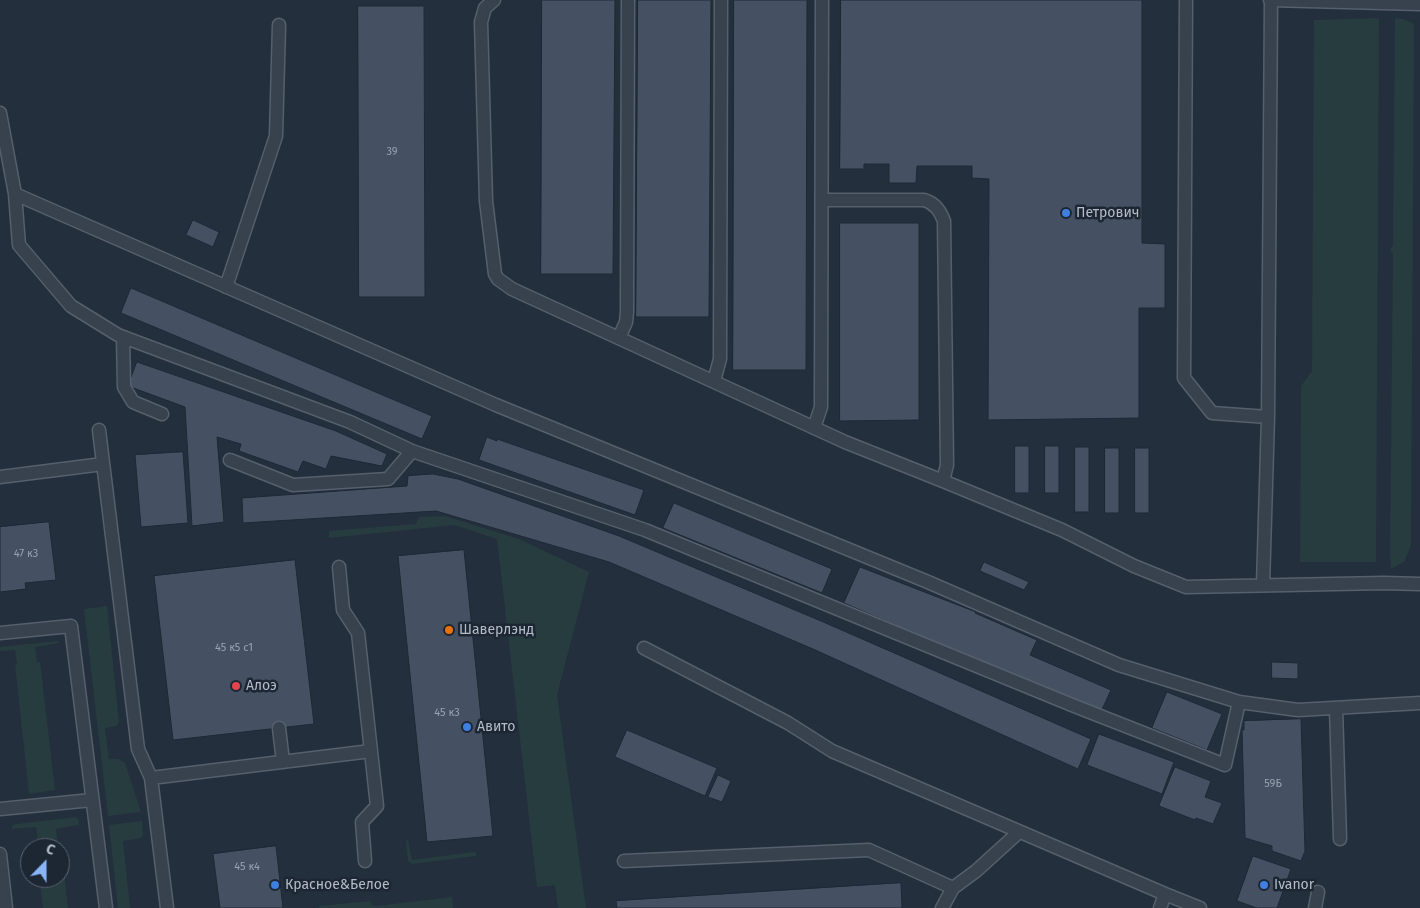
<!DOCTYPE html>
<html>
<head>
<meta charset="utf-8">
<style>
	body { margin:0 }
	#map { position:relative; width:1420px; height:908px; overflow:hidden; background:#242f3e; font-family:"Fira Sans",sans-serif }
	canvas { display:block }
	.north { position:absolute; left:20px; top:838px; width:50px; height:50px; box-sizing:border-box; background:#1d2633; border:1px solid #59626f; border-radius:50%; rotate:22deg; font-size:14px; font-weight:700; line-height:20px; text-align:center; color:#b4bcc9 }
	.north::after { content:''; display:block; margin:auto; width:18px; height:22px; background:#8ab4f8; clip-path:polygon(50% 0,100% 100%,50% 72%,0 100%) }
</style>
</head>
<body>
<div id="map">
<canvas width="1420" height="908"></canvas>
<div class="north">С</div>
</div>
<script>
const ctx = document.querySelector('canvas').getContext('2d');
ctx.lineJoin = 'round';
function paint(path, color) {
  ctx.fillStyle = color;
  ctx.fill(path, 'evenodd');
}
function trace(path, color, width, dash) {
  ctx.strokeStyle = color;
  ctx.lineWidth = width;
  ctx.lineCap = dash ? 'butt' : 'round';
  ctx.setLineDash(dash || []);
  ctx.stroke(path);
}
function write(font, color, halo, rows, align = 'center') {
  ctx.font = font + ' "Fira Sans",sans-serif';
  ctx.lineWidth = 5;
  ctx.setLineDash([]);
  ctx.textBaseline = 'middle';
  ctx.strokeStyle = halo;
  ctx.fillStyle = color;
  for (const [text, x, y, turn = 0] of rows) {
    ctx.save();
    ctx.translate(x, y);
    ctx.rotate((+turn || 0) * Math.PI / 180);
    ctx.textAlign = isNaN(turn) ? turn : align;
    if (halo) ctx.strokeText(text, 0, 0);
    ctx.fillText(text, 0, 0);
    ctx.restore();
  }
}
const green = new Path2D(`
	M 1379,18 L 1376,562 L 1300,562 L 1301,386 L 1312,371 L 1314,20 Z
	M 1395,18 L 1404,19 L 1414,24 L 1411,545 L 1404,562 L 1391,569 L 1390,554 L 1393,253 L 1391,252 L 1390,248 L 1393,246 Z
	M 445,516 L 519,539 L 589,572 L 557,695 L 586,908 L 558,908 L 555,885 L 537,887 L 497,539 L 455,525 L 329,538 L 329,531 L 416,524 L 419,517 Z
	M 107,606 L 119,722 L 116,726 L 105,728 L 109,759 L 118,759 L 125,763 L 141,812 L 108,816 L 84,609 Z
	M 58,641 L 59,643 L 35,647 L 37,662 L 40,662 L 55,790 L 29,794 L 15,664 L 17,664 L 15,650 L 0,651 L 0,647 Z
	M 76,817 L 79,820 L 78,825 L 56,829 L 58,848 L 39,848 L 36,827 L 12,829 L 12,826 L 16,824 Z
	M 142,821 L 143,834 L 141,838 L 123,841 L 130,908 L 118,908 L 109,825 Z
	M 408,840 L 412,860 L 474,852 L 477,854 L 476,856 L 412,864 L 408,861 L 406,841 Z
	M 60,860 L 62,872 L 64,872 L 68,908 L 43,908 L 40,883 L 43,883 L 42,878 L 60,878 Z
	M 452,897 L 453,908 L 319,908 L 319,906 L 371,901 L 372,906 L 376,906 Z`);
const building = new Path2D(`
	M 542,0 L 615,0 L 613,274 L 541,274 Z
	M 638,0 L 711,0 L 709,317 L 636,317 Z
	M 734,0 L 807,0 L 806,370 L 733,370 Z
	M 841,0 L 1142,0 L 1142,243 L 1165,244 L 1165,308 L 1139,308 L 1139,418 L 988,420 L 989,179 L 972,178 L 972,166 L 917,166 L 916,183 L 889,183 L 889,164 L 864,164 L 864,169 L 840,169 Z
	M 358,6 L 424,6 L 425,297 L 359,297 Z
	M 193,220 L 219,232 L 213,247 L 186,235 Z
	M 840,223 L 919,223 L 919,420 L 840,421 Z
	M 131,288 L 432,416 L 422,439 L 121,313 Z
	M 137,362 L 336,431 L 387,454 L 382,466 L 331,456 L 326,469 L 303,461 L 298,472 L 239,451 L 241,444 L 217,437 L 224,522 L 192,526 L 185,407 L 128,386 Z
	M 487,437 L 497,441 L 497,439 L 644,490 L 635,515 L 479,460 Z
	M 1015,446 L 1029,446 L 1029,493 L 1015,493 Z
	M 1045,446 L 1059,446 L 1059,493 L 1045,493 Z
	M 1075,447 L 1089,447 L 1089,512 L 1075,512 Z
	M 1105,448 L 1119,448 L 1119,513 L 1105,513 Z
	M 1135,448 L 1149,448 L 1149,513 L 1135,513 Z
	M 183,452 L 188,523 L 141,527 L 135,455 Z
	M 433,474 L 458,479 L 619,536 L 821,621 L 1091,739 L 1078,769 L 813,649 L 609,562 L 436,511 L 243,523 L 242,498 L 407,486 L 408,476 Z
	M 674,503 L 832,569 L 822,593 L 663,528 Z
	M 49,522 L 56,580 L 25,583 L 26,589 L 0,592 L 0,527 Z
	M 464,550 L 493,836 L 427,842 L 398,556 Z
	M 295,560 L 314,724 L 173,740 L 154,576 Z
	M 984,562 L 1029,582 L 1024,590 L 980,571 Z
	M 860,567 L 976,612 L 975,613 L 1037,640 L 1030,655 L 1111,690 L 1100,714 L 844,603 Z
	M 1272,662 L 1298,663 L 1298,679 L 1272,678 Z
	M 1167,692 L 1222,714 L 1207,750 L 1152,728 Z
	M 1301,719 L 1305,851 L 1301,861 L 1272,851 L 1272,846 L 1245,838 L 1242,730 L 1244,730 L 1244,721 Z
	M 627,730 L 717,768 L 705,796 L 615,757 Z
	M 1099,734 L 1174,762 L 1162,794 L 1087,765 Z
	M 1175,767 L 1211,781 L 1205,797 L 1222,803 L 1213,824 L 1196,818 L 1195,820 L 1159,806 Z
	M 718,775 L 731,781 L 722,802 L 708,797 Z
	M 276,846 L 283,908 L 220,908 L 213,854 Z
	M 1253,856 L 1291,869 L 1277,908 L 1257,908 L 1237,901 Z
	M 901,883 L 902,908 L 617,908 L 616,901 Z`);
const lane = new Path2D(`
	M 494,0 L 485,8 L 481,22 L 486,201 L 495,274 L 498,279 L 512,289 L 845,442 L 943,481
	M 1186,0 L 1184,378 L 1212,413 L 1268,417 L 1271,1
	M 1270,0 L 1420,4
	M 0,113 L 15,194 L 19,245 L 71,306 L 118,335 L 350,422 L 412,451 L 645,530 L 1072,705 L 1225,765 L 1239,702 L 1298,710 L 1420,703
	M 15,194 L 496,405 L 928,582 L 1119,665 L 1239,702
	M 822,200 L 924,200 C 935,203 940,211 944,221 L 947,465 L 943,481 L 1062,530 L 1134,566 L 1186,587 L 1384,583 L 1420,584
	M 226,287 L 276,136 L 279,25
	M 123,337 L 124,387 L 133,402 L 162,414
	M 619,338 L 626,322 L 627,312 L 628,0
	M 714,381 L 720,359 L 721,0
	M 814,428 L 821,407 L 822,0
	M 99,430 L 138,749 L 151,778 L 167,908
	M 230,460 L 293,485 L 388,479 L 412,451
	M 0,477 L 103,464
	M 339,567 L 343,610 L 358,633 L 377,806 L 362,822 L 365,861
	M 1263,585 L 1268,417
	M 0,633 L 71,626 L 106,908
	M 644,648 L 788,723 L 832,751 L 1165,894 L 1200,908
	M 1336,708 L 1340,839
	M 279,728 L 283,762
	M 151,778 L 371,751
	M 0,809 L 92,800
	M 0,854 L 6,908
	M 624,861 L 869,850 L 953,888
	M 942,908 L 953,888 L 976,871 L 1019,832
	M 1160,908 L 1165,894
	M 1315,908 L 1318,892`);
const markers = [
	[1066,213,5,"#3f7fe0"],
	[449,630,5,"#e8710a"],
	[236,686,5,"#e0444e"],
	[467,727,5,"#3f7fe0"],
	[275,885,5,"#3f7fe0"],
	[1264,885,5,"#3f7fe0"]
];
const numberNames = [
	["39",392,152],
	["47 к3",26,554],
	["45 к5 с1",234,648],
	["45 к3",447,713],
	["59Б",1273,784],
	["45 к4",247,867]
];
const poiNames = [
	["Петрович",1076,213],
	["Шаверлэнд",459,630],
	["Алоэ",246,686],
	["Авито",477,727],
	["Красное&Белое",285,885],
	["Ivanor",1274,885]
];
paint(green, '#263c3f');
paint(building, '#455162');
trace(building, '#1f2835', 1);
trace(lane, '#565f6c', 15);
trace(lane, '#38414e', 12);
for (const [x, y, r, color] of markers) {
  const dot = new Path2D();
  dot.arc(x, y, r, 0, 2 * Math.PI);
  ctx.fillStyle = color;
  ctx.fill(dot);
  trace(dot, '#1d2633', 2);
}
write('11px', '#98a1af', null, numberNames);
write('14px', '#b4bcc9', '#1d2633', poiNames, 'left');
</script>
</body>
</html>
